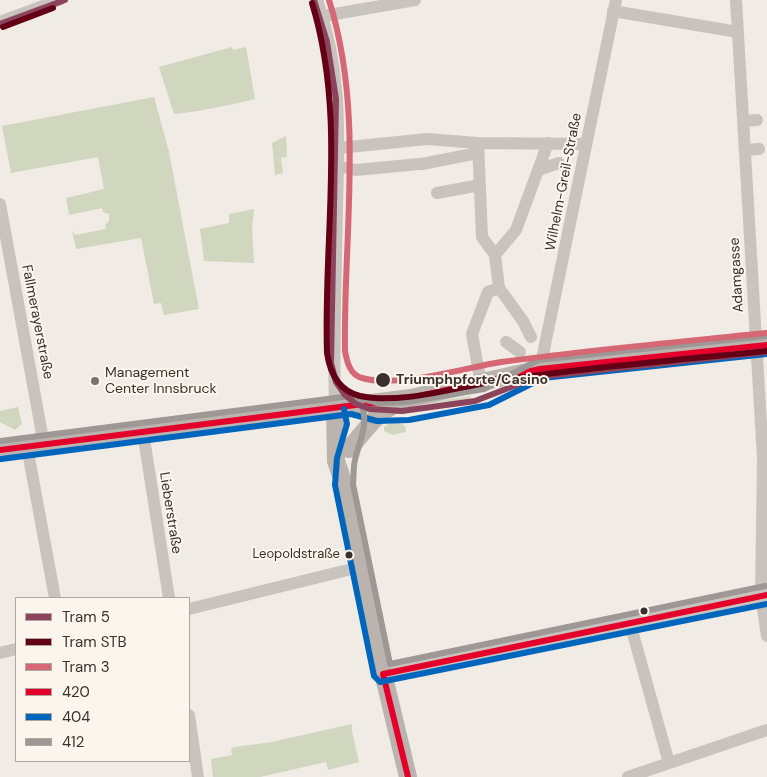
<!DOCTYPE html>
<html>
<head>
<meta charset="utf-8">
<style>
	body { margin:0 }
	#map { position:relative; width:767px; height:777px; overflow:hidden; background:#f0ebe5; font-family:"DM Sans",sans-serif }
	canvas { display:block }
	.legend { position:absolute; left:15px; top:597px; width:175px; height:165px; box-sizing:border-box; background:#fbf5ee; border:1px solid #aea6a0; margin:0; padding:6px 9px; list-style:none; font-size:15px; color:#3b302b }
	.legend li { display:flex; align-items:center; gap:10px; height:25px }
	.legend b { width:25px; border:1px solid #aea6a0 }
</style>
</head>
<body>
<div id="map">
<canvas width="767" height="777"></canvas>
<ul class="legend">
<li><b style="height:6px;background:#8b445b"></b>Tram 5</li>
<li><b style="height:6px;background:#630016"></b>Tram STB</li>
<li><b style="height:6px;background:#d66775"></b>Tram 3</li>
<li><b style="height:6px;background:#e4002b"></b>420</li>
<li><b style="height:6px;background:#0065bd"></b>404</li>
<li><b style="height:6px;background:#9d9895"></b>412</li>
</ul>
</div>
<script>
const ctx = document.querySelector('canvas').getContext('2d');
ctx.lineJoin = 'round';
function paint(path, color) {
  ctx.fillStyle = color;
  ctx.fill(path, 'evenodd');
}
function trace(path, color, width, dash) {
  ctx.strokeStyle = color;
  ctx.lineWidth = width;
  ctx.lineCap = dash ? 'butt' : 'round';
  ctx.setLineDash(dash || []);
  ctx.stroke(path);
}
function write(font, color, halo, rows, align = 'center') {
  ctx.font = font + ' "DM Sans",sans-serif';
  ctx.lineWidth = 4;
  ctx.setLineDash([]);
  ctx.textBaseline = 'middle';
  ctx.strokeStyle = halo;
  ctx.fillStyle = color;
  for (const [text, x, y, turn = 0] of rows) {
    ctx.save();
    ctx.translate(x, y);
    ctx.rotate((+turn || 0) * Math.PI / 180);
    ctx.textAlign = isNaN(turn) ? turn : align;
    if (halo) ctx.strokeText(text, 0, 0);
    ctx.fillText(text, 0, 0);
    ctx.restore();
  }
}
const green = new Path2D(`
	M 232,47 L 233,50 L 246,47 L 255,99 C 226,106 202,111 174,114 L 159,67 Z
	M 154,97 L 169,152 L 199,309 L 164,315 L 161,303 L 154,304 L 141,238 L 76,249 L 72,230 L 75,235 L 106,229 L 105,225 L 109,221 L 109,214 L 103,212 L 102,208 L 69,215 L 66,198 L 104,189 L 98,157 L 11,173 L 2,126 Z
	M 286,136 L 287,157 L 281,158 L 283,173 L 275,175 L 272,143 Z
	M 254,209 L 252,228 L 254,263 L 204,261 L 200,229 L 229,223 L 229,214 Z
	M 472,396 L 468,399 L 410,406 L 412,405 Z
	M 18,407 L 22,424 L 15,430 L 0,422 L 0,411 Z
	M 398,422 L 405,426 L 406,432 L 393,435 L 384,431 L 384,427 L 390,423 Z
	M 352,724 L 352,732 L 359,762 L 328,770 L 326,762 L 260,777 L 213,777 L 211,759 L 232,755 L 231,749 L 234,747 L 272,742 Z`);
const street = new Path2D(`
	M 317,0 C 342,72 339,131 337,206 C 336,273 333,340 335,407
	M 736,0 L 763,458 L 761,596 L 767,636
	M 613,11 L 738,32
	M 323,16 L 415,0
	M 0,22 L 59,0
	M 743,121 L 757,120
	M 478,143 L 482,237 L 495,255 L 499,288 L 523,321 L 531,337
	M 339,148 L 427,139 L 478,143 L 586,144
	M 745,150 L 759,149
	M 422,164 L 478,153
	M 338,166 L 356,170 L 419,164
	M 538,170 L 559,163
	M 437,193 L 480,185
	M 0,204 L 44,445
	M 495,255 L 516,230 L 548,143
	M 506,342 L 520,352
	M 540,369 L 616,0
	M 481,383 L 472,334 L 488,292 L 499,288
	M 143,432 L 169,598
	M 27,447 L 55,598
	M 189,609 L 360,567
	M 630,623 L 669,763
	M 0,653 L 16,649
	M 383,674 L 767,595
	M 189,715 L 198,777
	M 628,777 L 767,730`);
const secondary = new Path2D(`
	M 335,407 L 336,461 L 344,484 L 378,652 L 408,777
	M 349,449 C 364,432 377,411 399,403
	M 0,450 L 411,398 L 540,369 L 767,345`);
const bus1 = new Path2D(`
	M 0,450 L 411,398 L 540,369 L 767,345
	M 383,674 L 767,595
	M 383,674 L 408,777`);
const bus2 = new Path2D(`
	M 344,409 L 347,424 L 337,458 L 335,485 L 374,676 L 380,682 L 767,604
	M 1,459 L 351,414 L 377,421 L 409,420 L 489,405 L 543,378 L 767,354`);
const bus3 = new Path2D(`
	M 360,401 C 370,422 360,439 355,460 C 353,467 354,476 353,484 L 390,664 L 765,586
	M 0,441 L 351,396 L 379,403 L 406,402 L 484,389 L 538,360 L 766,336`);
const tram1 = new Path2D(`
	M 314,0 L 327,42 L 336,99 L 331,363 L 336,382 L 345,395 L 356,404 L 370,409 L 402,411 L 475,401 L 537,377 L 767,352
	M 0,24 L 65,0`);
const tram2 = new Path2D(`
	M 312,3 C 347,117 323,236 327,353 C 330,373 339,391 360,396 C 402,405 459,386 503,380 C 590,367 679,360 767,351
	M 3,27 L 53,8`);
const tram3 = new Path2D(`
	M 329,0 C 365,114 343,234 345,351 C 347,362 350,375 362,378 C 398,388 464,368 501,362 C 589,350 678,342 766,333`);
const markers = [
	[383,380,8,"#3b302b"],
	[95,381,5,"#7a716c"],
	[349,555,4.5,"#3b302b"],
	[644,611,4.5,"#3b302b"]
];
const busNames = [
	["Leopoldstraße",340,555]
];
const streetNames = [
	["Wilhelm-Greil-Straße",564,182,-79],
	["Adamgasse",737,275,-93],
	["Fallmerayerstraße",37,322,79],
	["Lieberstraße",170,513,81]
];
const poiNames = [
	["Management",105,373],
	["Center Innsbruck",105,389]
];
const stopNames = [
	["Triumphpforte/Casino",396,380]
];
paint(green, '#d1d6bf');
trace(street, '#c9c3be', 12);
trace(secondary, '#bab3ae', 18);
trace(bus1, '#e4002b', 6);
trace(bus2, '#0065bd', 6);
trace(bus3, '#9d9895', 6);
trace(tram1, '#8b445b', 6);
trace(tram2, '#630016', 6);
trace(tram3, '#d66775', 6);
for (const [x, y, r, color] of markers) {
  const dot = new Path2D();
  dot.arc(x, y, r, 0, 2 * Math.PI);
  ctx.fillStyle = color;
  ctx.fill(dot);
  trace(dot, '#fbf5ee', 2);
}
write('13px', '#3b302b', '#fbf5ee', busNames, 'right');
write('14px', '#3b302b', '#fbf5ee', streetNames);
write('14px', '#3b302b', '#fbf5ee', poiNames, 'left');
write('bold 14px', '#3b302b', '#fbf5ee', stopNames, 'left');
</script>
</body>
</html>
